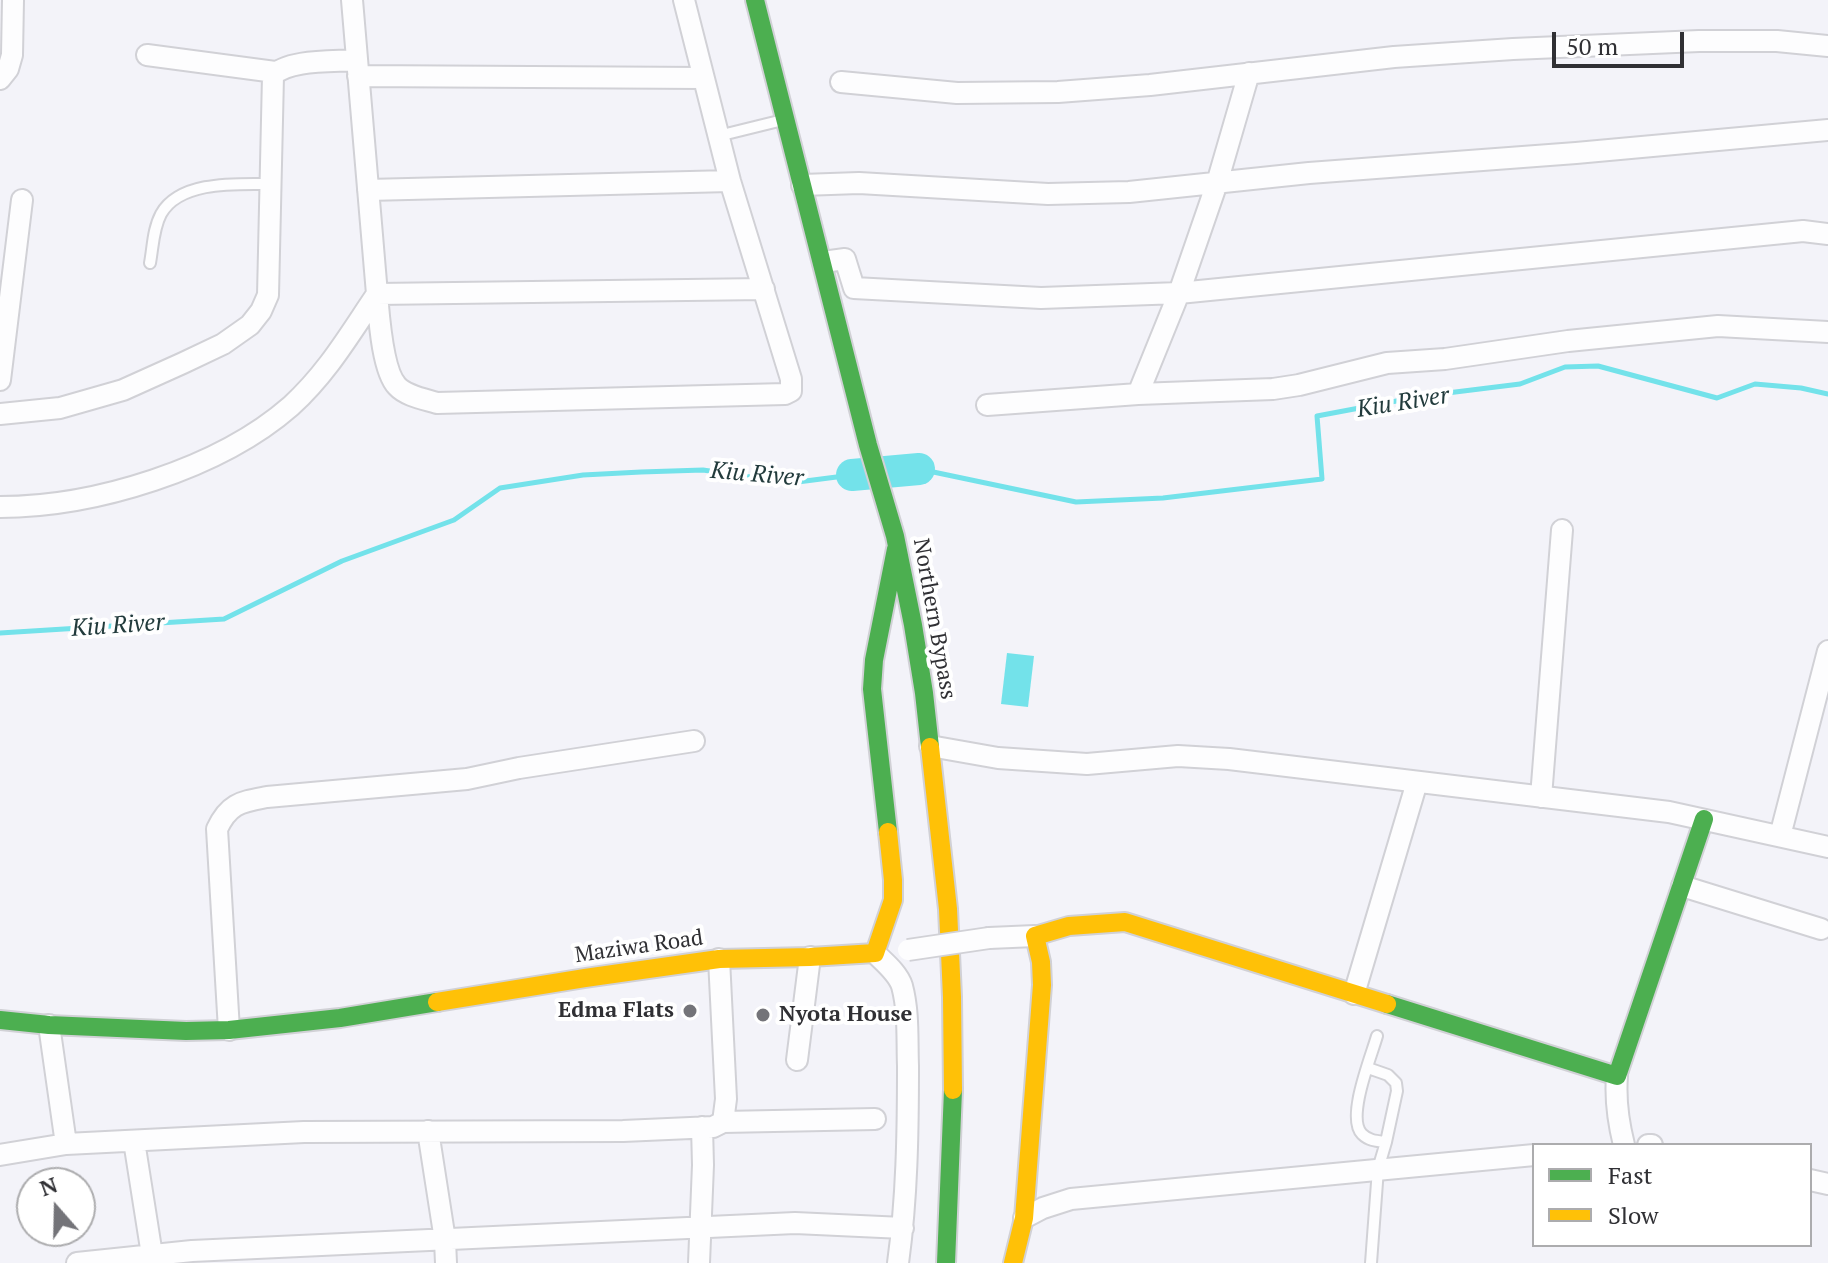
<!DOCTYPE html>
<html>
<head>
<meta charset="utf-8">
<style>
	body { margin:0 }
	#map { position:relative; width:1828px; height:1263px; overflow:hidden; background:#f3f3f9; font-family:"PT Serif",serif }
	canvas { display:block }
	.legend { position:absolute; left:1532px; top:1143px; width:280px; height:104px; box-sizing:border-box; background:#fff; border:2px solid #acacae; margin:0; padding:10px 14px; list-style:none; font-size:24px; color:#303034 }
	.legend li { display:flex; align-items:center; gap:16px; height:40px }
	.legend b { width:40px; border:2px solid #acacae }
	.north { position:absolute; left:16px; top:1167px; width:80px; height:80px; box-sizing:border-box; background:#fff; border:2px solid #acacae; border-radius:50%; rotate:340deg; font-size:22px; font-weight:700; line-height:32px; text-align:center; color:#303034 }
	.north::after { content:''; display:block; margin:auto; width:28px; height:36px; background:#747479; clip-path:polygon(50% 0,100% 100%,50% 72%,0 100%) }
	.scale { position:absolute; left:1552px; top:32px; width:132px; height:36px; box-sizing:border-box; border:4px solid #303034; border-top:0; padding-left:10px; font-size:24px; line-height:28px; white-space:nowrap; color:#303034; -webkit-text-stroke:6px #fff; paint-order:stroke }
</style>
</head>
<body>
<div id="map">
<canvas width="1828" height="1263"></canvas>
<ul class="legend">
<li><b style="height:10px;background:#4caf50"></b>Fast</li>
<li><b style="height:10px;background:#ffc107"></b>Slow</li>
</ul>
<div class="north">N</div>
<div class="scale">50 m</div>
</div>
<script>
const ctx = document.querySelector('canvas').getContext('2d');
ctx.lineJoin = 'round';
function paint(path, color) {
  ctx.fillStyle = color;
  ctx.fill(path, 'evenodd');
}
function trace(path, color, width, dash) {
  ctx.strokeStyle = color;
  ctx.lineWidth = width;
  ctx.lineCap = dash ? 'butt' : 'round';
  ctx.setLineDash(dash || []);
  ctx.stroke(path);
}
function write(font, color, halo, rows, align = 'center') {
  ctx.font = font + ' "PT Serif",serif';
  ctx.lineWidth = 8;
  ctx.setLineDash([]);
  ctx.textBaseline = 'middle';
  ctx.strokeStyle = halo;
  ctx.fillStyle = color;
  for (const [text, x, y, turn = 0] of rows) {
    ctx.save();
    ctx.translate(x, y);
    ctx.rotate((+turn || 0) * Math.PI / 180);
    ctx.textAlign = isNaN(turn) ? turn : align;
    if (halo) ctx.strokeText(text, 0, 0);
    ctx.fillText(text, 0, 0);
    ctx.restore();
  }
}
const water = new Path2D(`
	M 1007,653 L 1034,656 L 1028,707 L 1001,704 Z`);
const stream = new Path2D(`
	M 919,469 L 1076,502 L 1163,498 L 1322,479 L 1317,416 L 1423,396 L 1520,384 L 1565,367 L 1598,366 L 1717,398 L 1755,384 L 1801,388 L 1828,394
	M 0,633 L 224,619 L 342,561 L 454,520 L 500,488 L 583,475 L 641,472 L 703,470 L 790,483 L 852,475`);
const river = new Path2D(`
	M 852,475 L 919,469`);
const lane = new Path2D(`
	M 718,136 L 783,120
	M 150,263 C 153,247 153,229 161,214 C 180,180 238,184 271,184
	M 1377,1036 C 1371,1057 1346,1118 1362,1134 C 1369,1141 1377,1141 1386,1142
	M 1368,1068 L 1388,1075 L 1396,1083 L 1397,1091 L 1386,1142 L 1378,1169 L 1371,1263`);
const street = new Path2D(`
	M 352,0 L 377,294 C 379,316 382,370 397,386 C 406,396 424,399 437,403 L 785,394 L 791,391 L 791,379 L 730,181 L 684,0
	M 147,55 L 275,72
	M 358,76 L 703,78
	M 0,79 L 8,69 L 12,55 L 13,0
	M 841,82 L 957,93 L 1058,92 L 1150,85 L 1394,57 L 1513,49 L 1699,41 L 1777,41 L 1828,46
	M 802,185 L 859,183 L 1048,194 L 1129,192 L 1309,173 L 1576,153 L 1828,130
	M 368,190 L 730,181
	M 823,262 L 845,259 L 854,288 L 1041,298 L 1179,293 L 1803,231 L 1828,234
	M 377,294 L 764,289
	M 0,380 L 22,200
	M 1138,394 L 1179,293 L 1217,183 L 1249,73
	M 987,405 L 1138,394 L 1273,389 L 1299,385 L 1387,363 L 1445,359 L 1568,341 L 1718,326 L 1828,332
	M 0,414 L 60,408 L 123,390 L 183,363 L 223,344 L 250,325 L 261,311 L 268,295 L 273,76 C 287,59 335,62 357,60
	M 0,507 C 94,507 219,469 291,406 C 328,372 349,335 377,294
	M 930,746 L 998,758 L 1087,764 L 1178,756 L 1229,759 L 1669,812 L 1828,847
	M 1541,797 L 1562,530
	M 1780,836 L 1828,651
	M 1682,886 L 1821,929
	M 989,938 L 1035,936
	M 875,953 C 884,962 898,973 902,986 C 909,1012 907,1040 908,1066 C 908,1132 907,1198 898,1263
	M 1354,994 L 1417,782
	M 49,1025 L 66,1144
	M 229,1030 L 217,829 C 229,803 241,802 267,797 L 467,779 L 519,768 L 694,741
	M 797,1060 L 810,957
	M 1617,1076 C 1615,1101 1618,1121 1624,1145
	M 723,1122 L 875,1119
	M 428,1131 L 445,1240 L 446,1263
	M 134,1141 L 152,1255
	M 1648,1145 L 1652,1145
	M 0,1155 L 66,1144 L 304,1132 L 623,1131 L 713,1127 L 723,1122 L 726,1099 L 719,959
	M 1810,1180 L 1828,1184
	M 1024,1218 L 1043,1208 L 1071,1199 L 1534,1155
	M 77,1263 L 192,1251 L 795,1223 L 903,1228
	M 699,1263 L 703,1165 L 702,1127`);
const fast = new Path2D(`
	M 755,0 L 868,445 L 895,536 L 913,625 L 924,693 L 930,747
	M 888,832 L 872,689 L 874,660 L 896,549
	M 1387,1004 L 1617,1076 L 1704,819
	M 0,1020 L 49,1025 L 186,1031 L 229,1030 L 340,1018 L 437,1002
	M 946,1263 L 953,1090`);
const slow = new Path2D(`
	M 930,747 L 948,909 L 952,997 L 953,1090
	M 437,1002 L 585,978 L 719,959 L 810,957 L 875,953 L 893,900 L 893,880 L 888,832
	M 1013,1263 L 1024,1218 L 1042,985 L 1041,962 L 1035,936 L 1069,926 L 1125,922 L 1387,1004`);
const streetBridge = new Path2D(`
	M 908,950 L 989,938`);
const markers = [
	[690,1011,8,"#747479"],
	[763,1015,8,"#747479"]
];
const streetNames = [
	["Northern Bypass",934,619,80],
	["Maziwa Road",639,947,-8]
];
const poiNames = [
	["Edma Flats",674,1011],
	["Nyota House",779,1015,"left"]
];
const waterNames = [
	["Kiu River",1403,403,-9],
	["Kiu River",757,475,5],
	["Kiu River",118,626,-4]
];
paint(water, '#73e2ea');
trace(stream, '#73e2ea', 5);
trace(river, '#73e2ea', 32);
trace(lane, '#d1d1d6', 14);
trace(street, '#d1d1d6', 24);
trace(fast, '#d1d1d6', 22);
trace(slow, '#d1d1d6', 22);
trace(lane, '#fdfdfe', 10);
trace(street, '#fdfdfe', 20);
trace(fast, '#4caf50', 18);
trace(slow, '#ffc107', 18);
trace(streetBridge, '#d1d1d6', 24, []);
trace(streetBridge, '#fdfdfe', 20);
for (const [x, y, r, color] of markers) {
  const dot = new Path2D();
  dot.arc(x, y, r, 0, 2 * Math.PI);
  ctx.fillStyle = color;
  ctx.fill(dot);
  trace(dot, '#fff', 3);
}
write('22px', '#303034', '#fff', streetNames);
write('bold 22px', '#303034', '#fff', poiNames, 'right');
write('italic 24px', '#223b3c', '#fff', waterNames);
</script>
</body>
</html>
